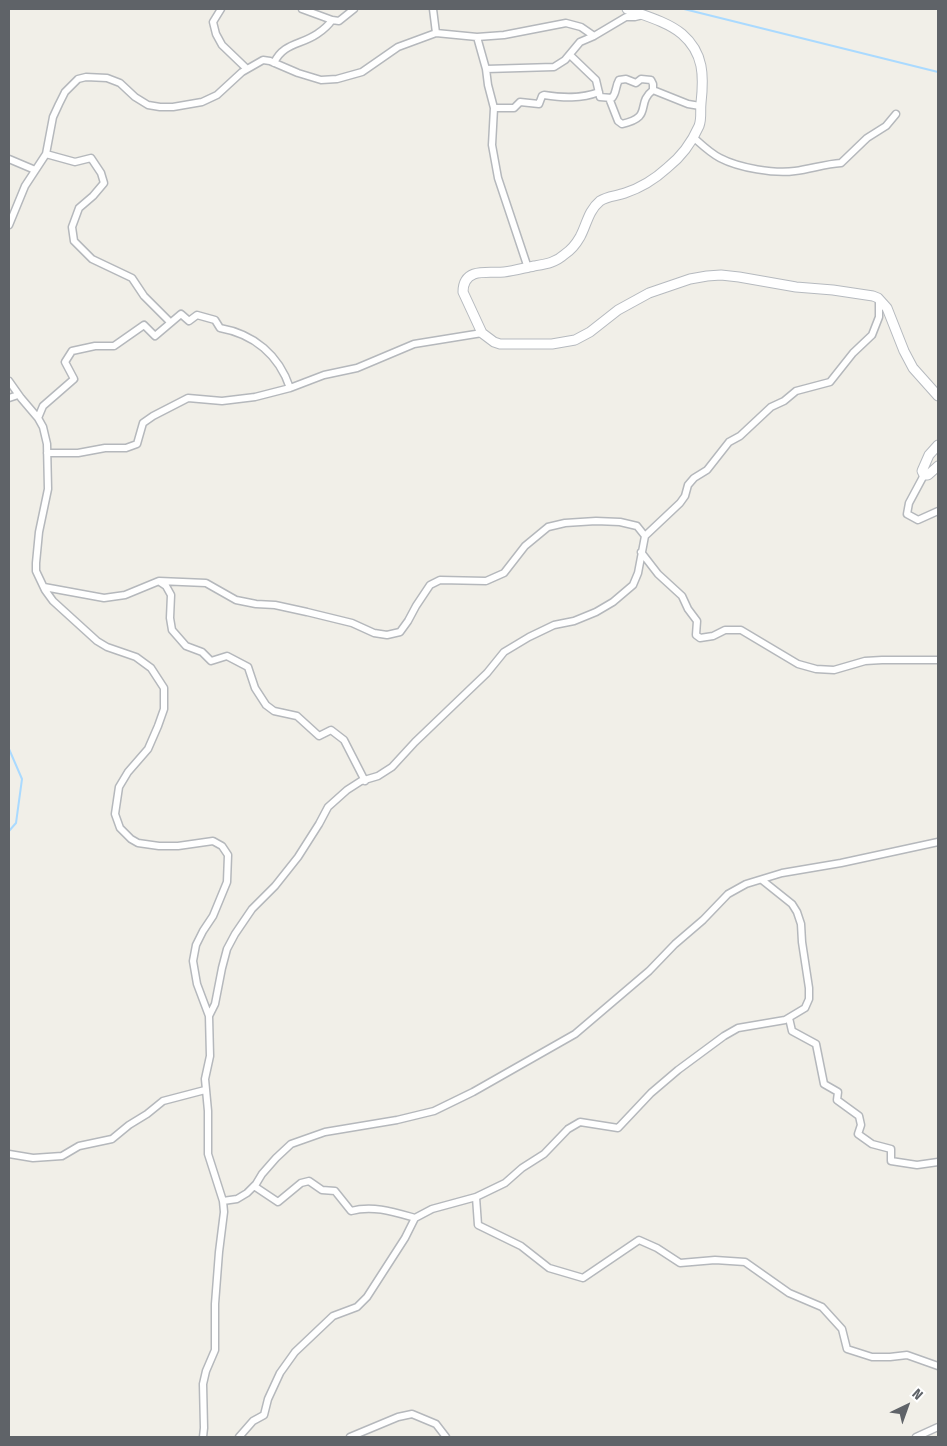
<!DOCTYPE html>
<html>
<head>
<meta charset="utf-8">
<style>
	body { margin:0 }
	#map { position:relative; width:947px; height:1446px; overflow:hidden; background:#f1efe8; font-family:"Fira Sans Condensed",sans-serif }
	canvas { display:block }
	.frame { position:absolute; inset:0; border:10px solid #5f6368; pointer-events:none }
	.north { position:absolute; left:882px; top:1381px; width:50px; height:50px; -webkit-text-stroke:4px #fff; paint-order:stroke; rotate:42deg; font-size:14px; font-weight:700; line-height:20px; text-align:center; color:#5f6368 }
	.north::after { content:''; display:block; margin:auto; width:18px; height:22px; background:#5f6368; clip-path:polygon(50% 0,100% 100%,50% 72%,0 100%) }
</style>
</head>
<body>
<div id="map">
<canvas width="947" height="1446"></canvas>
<div class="frame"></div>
<div class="north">N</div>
</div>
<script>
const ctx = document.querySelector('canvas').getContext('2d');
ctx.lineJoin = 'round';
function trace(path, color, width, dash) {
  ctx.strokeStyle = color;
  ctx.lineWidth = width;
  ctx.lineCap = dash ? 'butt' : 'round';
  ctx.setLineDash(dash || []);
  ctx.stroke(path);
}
const stream = new Path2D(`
	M 684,9 L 938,72
	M 9,749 L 22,779 L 16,823 L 9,831`);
const street = new Path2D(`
	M 221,9 L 213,22 L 216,34 L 222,45 L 247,69
	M 302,9 L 332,20
	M 436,33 L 477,37 L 504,35 L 566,23 L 581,27 L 594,36 L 580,42 L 565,60 L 554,67 L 486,69
	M 594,36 L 626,17 L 635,17 L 643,15
	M 477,37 L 486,69 L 488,85 L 494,108 L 492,145 L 498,178 L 528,268
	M 570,55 L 596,80 L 600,97 L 612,98 C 617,92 615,87 619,80 L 626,79 L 636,83 L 641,79 L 651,80 L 653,84 L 653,90 L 688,104 L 700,106
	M 274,63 C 283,43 301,45 317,34 C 323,30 328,26 332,20 L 339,21 L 354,9
	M 609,98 L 618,121 L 622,124 C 654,117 635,104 653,90
	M 494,108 L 514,108 L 520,102 L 539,104 L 542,96 L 544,95 C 563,98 581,99 599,92
	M 693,137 C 701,144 710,153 720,158 C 739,168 775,174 795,171 C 811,169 825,164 841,163 L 867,138 L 886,126 L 896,114
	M 46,154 L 75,162 L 91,158 L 101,173 L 104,183 L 93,196 L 79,208 L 72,227 L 74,241 L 92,259 L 132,278 L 144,296 L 170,322
	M 9,159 L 35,170
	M 9,225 L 25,186 L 46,154 L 53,117 L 59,104 L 65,92 L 78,79 L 86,77 L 107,78 L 120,83 L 135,97 L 148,105 L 160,107 L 173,107 L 202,102 L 217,95 L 242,72 L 263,60 L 270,61 L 298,73 L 321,80 L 337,79 L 362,72 L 398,47 L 436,33 L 433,9
	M 9,381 L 21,398 L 38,418 L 43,427 L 47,444 L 48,489 L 39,532 L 36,563 L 36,571 L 45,590 L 53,601 L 97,641 L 107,647 L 136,657 L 151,668 L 164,688 L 164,709 L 158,726 L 148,749 L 128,772 L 119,787 L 115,814 L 120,828 L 131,839 L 138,843 L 159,846 L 178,846 L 213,841 L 222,846 L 228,855 L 227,882 L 213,916 L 203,931 L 196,945 L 193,961 L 197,984 L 209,1016 L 210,1056 L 205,1079 L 208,1111 L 208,1154 L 223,1201 L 224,1212 L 219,1252 L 215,1304 L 215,1350 L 206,1371 L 203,1384 L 204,1428 L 203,1437
	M 9,398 L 18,395
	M 38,418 L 43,406 L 74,379 L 65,362 L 72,351 L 95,346 L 114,346 L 144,325 L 155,336 L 181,314 L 189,321 L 197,315 L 215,320 L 220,328 C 254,334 279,355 290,388
	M 47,453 L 78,453 L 105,448 L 126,448 L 137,444 L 143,423 L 153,416 L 188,398 L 222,401 L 255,397 L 290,388 L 324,375 L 357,368 L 414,344 L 482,333
	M 924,475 L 909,503 L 907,514 L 918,520 L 938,511
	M 641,552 L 658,574 L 682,596 L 688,609 L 697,621 L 696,635 L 700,638 L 713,636 L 725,630 L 741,630 L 798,664 L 816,669 L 834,670 L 865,661 L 882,660 L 938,660
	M 160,582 L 166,586 L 171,595 L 170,618 L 172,630 L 186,646 L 202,652 L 211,661 L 227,656 L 248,667 L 255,688 L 266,705 L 274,711 L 297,716 L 319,736 L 331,730 L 344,740 L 365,781
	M 44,587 L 104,598 L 125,595 L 159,581 L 206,583 L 236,600 L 256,604 L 275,605 L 307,612 L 352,623 L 374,633 L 387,635 L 400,632 L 408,621 L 416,606 L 430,585 L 440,580 L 486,581 L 504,573 L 525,546 L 548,527 L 565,523 L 596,521 L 620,522 L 637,526 L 645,536
	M 209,1016 L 215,1004 L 222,968 L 227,949 L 235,934 L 252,909 L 275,886 L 298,857 L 319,824 L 328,807 L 347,790 L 361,781 L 378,776 L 392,767 L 415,742 L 487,673 L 504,652 L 529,637 L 554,625 L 574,621 L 596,612 L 613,602 L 633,585 L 638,573 L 645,536 L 680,503 L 685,496 L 688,485 L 694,478 L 707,470 L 729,442 L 740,436 L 771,407 L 784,401 L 796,391 L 830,382 L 853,353 L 872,335 L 879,317 L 879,300
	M 789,1018 L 792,1031 L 816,1044 L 824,1084 L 838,1092 L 837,1100 L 859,1116 L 861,1125 L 858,1134 L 872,1144 L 891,1149 L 891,1161 L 917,1165 L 938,1162
	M 9,1154 L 33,1158 L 62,1156 L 79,1146 L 112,1139 L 129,1125 L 147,1114 L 163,1101 L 205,1090
	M 254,1186 L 278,1202 L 301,1183 L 309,1181 L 322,1190 L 335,1191 L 351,1211 C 373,1205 394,1212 415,1218
	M 476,1197 L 478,1225 L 521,1246 L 549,1268 L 583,1278 L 639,1240 L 657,1248 L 680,1263 L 715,1260 L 745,1262 L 789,1293 L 822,1307 L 842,1329 L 847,1349 L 872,1357 L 890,1357 L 907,1355 L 938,1366
	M 223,1201 L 237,1199 L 247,1193 L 256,1184 L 262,1174 L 276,1158 L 291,1144 L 325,1132 L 397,1120 L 434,1111 L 473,1092 L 575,1034 L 649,971 L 675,944 L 703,920 L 728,894 L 746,884 L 782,873 L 841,863 L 938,842
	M 239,1437 L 253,1421 L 264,1415 L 268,1399 L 280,1373 L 295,1352 L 333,1316 L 357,1307 L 367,1297 L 405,1238 L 415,1218 L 432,1209 L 476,1197 L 505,1183 L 522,1168 L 544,1154 L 568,1129 L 580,1122 L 618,1128 L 651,1093 L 678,1070 L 724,1036 L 738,1028 L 785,1020 L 805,1008 L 809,999 L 809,988 L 802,942 L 801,924 L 797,912 L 792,904 L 762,880
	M 350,1437 L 398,1417 L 412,1414 L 436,1424 L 446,1437
	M 916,1437 L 938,1427`);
const secondary = new Path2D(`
	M 627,9 C 643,15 668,22 682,34 C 704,53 704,76 701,103 C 700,111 702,118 699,126 C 692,142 681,157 667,168 C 655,179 640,188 625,193 C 617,196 607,196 600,201 C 588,211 587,224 580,237 C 576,244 571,250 565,254 C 555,263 546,264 534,266 C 524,268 514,271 504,272 C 494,273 483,271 474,274 C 466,277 463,284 463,292 L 482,333 L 494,342 L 500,344 L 552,344 L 575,340 L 590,332 L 618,310 L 649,293 L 690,279 L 707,276 L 721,275 L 739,277 L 796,287 L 833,290 L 873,296 L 878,298 L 887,308 L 904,351 L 913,368 L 938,396
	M 938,445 L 929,455 L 922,471 L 924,475 L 928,475 L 938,466`);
trace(stream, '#aadaff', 2);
trace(street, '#b5b8bc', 9);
trace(secondary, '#b6babf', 11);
trace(street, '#fff', 6);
trace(secondary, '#fff', 9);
</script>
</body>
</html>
